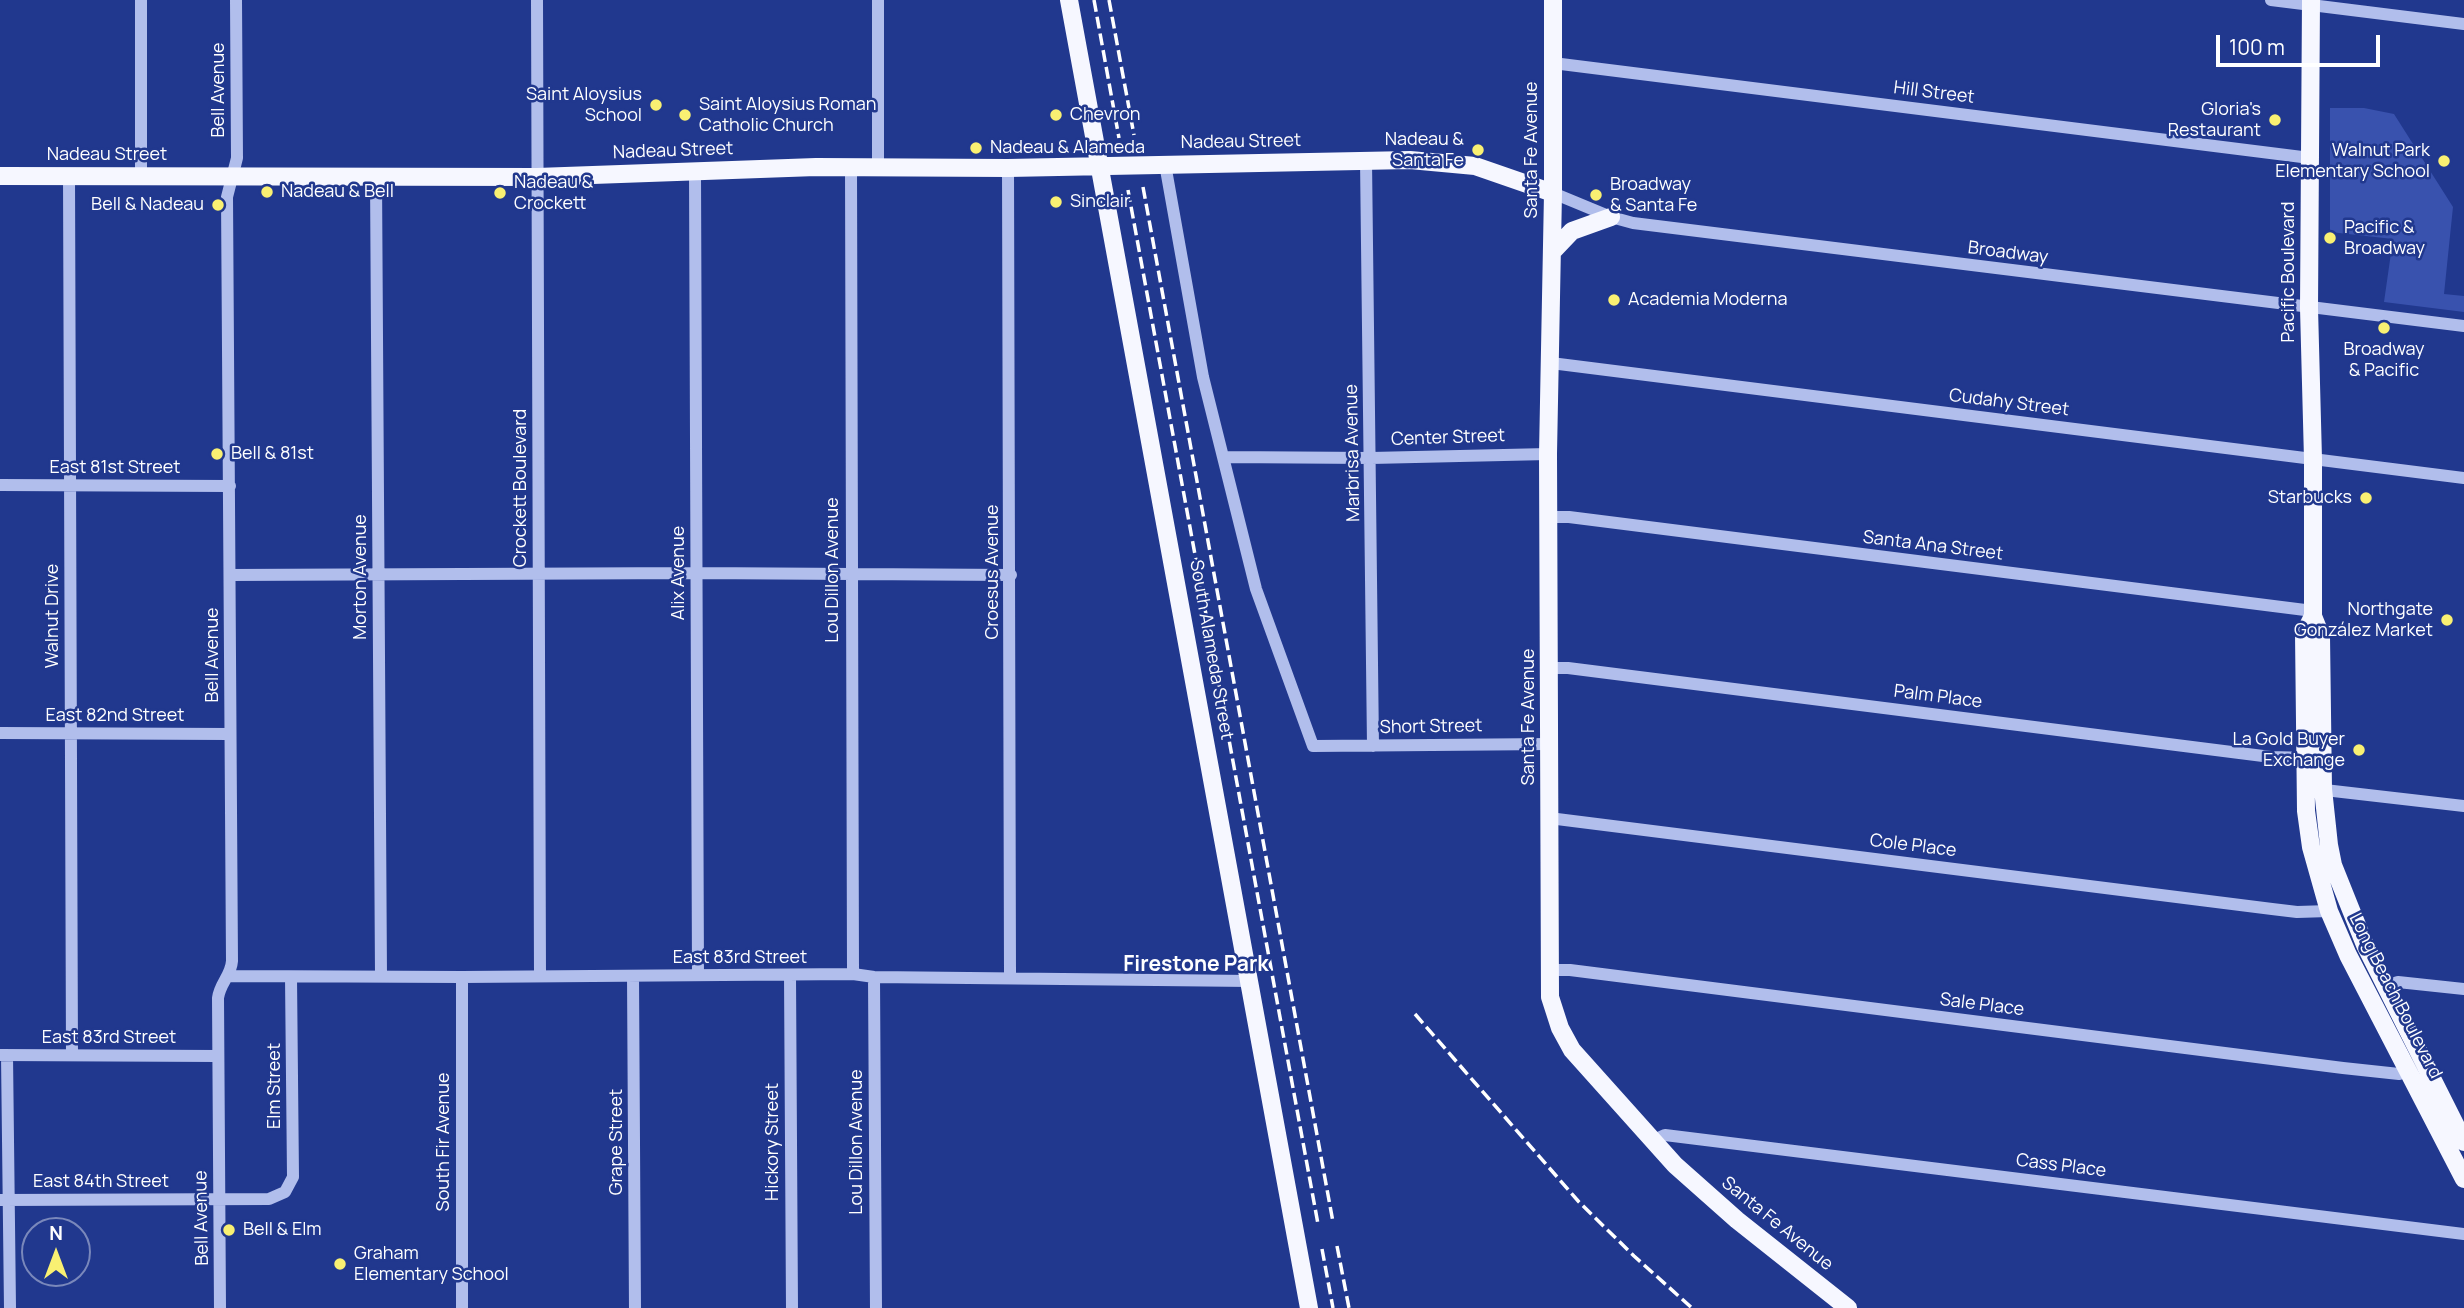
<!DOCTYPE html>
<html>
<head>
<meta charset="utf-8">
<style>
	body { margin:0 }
	#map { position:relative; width:2464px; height:1308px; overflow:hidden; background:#21388e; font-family:Manrope,sans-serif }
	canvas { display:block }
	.north { position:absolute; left:21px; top:1217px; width:70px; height:70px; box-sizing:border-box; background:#21388e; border:2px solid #7a88bb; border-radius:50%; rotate:0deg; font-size:19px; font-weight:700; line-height:28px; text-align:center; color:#fff }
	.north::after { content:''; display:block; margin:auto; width:24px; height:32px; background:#f9f072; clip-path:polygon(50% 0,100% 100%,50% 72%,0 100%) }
	.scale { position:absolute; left:2216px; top:35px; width:164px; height:32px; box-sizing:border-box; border:4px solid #fff; border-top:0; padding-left:9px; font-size:21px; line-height:24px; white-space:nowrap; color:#fff; -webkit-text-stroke:5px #21388e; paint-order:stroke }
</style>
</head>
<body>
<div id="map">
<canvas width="2464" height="1308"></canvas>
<div class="north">N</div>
<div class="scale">100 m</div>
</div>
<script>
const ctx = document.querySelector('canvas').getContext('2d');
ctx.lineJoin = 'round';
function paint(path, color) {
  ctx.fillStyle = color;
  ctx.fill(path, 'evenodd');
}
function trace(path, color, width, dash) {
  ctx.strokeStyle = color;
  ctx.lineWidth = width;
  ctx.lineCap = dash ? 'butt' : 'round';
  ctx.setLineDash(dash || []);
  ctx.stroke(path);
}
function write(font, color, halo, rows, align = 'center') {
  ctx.font = font + ' Manrope,sans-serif';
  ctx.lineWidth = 5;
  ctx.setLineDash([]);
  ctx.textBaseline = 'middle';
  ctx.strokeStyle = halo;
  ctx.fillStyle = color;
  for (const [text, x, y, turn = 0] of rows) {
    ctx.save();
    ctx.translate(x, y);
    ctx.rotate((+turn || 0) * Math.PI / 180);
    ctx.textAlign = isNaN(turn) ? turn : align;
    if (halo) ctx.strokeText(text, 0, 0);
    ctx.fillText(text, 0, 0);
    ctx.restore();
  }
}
const green = new Path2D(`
	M 2330,108 L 2364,108 L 2394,114 L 2453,207 L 2444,294 L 2464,296 L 2464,312 L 2384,302 L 2393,239 L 2330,232 Z`);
const minor = new Path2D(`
	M 537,0 L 540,975
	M 878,0 L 878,166
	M 2271,0 L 2464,24
	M 1553,63 L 2310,158
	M 1366,160 L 1373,746
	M 1165,164 L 1203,377 L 1256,589 L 1313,746 L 1550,744
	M 851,166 L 853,974
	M 1008,168 L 1010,977
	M 695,172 L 698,975
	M 69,176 L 72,1055
	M 141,176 L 141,0
	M 376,177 L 381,976
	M 1553,193 L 1611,217 L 1633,223 L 2464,326
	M 1551,363 L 2464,478
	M 1223,457 L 1371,458 L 1548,454
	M 0,485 L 230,486
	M 1549,517 L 1569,517 L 2313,611
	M 230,575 L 696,573 L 1011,575
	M 1550,668 L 1568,668 L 2271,757 L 2310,758
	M 0,733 L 230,734
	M 2316,789 L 2464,806
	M 1549,818 L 2272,909 L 2297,912 L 2329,911
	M 1550,970 L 1570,970 L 2343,1068 L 2399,1074 L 2408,1071
	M 790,975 L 792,1308
	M 230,976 L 462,977 L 853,974 L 874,977 L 1251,981
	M 633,976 L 635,1308
	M 874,977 L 876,1308
	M 2385,986 L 2398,982 L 2464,989
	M 0,1055 L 218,1056
	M 7,1055 L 10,1308
	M 1654,1140 L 1665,1135 L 2464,1234
	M 0,1200 L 269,1199 L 285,1192 L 293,1177 L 291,977
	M 220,1308 L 218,998 C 220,983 231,976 232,961 L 227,197 L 237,158 L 236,0
	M 462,1308 L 462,977`);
const major = new Path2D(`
	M 1069,0 L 1309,1308
	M 1553,0 L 1553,193 L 1548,454 L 1550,997 L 1560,1028 L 1572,1050 L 1675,1165 L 1737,1220 L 1848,1308
	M 2311,0 L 2309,308 L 2313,459 L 2313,616 L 2321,636 L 2323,789 L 2329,845 L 2333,865 L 2365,945 L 2464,1142
	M 0,176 L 537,177 L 816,167 L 1008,168 L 1410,160 L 1475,166 L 1553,193
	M 1552,252 L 1572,231 L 1611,217
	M 2313,616 L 2304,634 L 2306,811 L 2311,847 L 2329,911 L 2348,955 L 2464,1179`);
const rail = new Path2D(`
	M 1094,0 L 1119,138
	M 1109,0 L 1134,135
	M 1143,187 L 1333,1222
	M 1128,190 L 1318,1224
	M 1415,1014 L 1579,1202 L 1634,1256 L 1692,1308
	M 1337,1246 L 1349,1308
	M 1322,1249 L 1333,1308`);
const markers = [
	[656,105,7,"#f9f072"],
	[685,115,7,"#f9f072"],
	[1056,115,7,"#f9f072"],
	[2275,120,7,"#f9f072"],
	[976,148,7,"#f9f072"],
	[1478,150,7,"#f9f072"],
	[2444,161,7,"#f9f072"],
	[267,192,7,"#f9f072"],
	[500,193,7,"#f9f072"],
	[1596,195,7,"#f9f072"],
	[1056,202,7,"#f9f072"],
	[218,205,7,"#f9f072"],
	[2330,238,7,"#f9f072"],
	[1614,300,7,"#f9f072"],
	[2384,328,7,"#f9f072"],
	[217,454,7,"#f9f072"],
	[2366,498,7,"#f9f072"],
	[2447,620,7,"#f9f072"],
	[2359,750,7,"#f9f072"],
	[229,1230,7,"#f9f072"],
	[340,1264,7,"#f9f072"]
];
const streetNames = [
	["Bell Avenue",219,90,-90],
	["Hill Street",1934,93,7],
	["Nadeau Street",1241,142,-1],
	["Santa Fe Avenue",1532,150,-90],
	["Nadeau Street",673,151,-2],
	["Nadeau Street",107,155],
	["Broadway",2008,253,7],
	["Pacific Boulevard",2289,272,-90],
	["Cudahy Street",2009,403,7],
	["Center Street",1448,438,-2],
	["Marbrisa Avenue",1353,453,-91],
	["East 81st Street",115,468],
	["Crockett Boulevard",521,488,-90],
	["Santa Ana Street",1933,546,7],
	["Lou Dillon Avenue",833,570,-90],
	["Croesus Avenue",993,572,-90],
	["Alix Avenue",679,573,-90],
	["Morton Avenue",361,577,-90],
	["Walnut Drive",53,616,-90],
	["South Alameda Street",1211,650,80],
	["Bell Avenue",213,655,-90],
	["Palm Place",1938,697,7],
	["East 82nd Street",115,716],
	["Santa Fe Avenue",1529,717,-90],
	["Short Street",1431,727,-1],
	["Cole Place",1913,846,7],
	["East 83rd Street",740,958],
	["Long Beach Boulevard",2395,996,63],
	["Sale Place",1982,1005,7],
	["East 83rd Street",109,1038],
	["Elm Street",275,1086,-90],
	["South Fir Avenue",444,1142,-90],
	["Grape Street",617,1142,-90],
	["Hickory Street",773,1142,-90],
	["Lou Dillon Avenue",857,1142,-90],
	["Cass Place",2061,1166,7],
	["East 84th Street",101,1182],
	["Bell Avenue",202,1218,-91],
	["Santa Fe Avenue",1777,1224,39]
];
const poiNames = [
	["Saint Aloysius",642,95,"right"],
	["School",642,116,"right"],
	["Saint Aloysius Roman",699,105],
	["Catholic Church",699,126],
	["Gloria's",2261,110,"right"],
	["Restaurant",2261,131,"right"],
	["Chevron",1070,115],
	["Nadeau &",1464,140,"right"],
	["Santa Fe",1464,161,"right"],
	["Nadeau & Alameda",990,148],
	["Walnut Park",2430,151,"right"],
	["Elementary School",2430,172,"right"],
	["Nadeau &",514,183],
	["Crockett",514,204],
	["Broadway",1610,185],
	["& Santa Fe",1610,206],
	["Nadeau & Bell",281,192],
	["Sinclair",1070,202],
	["Bell & Nadeau",204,205,"right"],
	["Pacific &",2344,228],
	["Broadway",2344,249],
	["Academia Moderna",1628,300],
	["Broadway",2384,350,"center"],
	["& Pacific",2384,371,"center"],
	["Bell & 81st",231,454],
	["Starbucks",2352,498,"right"],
	["Northgate",2433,610,"right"],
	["González Market",2433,631,"right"],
	["La Gold Buyer",2345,740,"right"],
	["Exchange",2345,761,"right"],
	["Bell & Elm",243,1230],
	["Graham",354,1254],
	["Elementary School",354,1275]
];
const quarterNames = [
	["Firestone Park",1196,965]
];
paint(green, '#3952ae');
trace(minor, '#b1beec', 12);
trace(major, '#f6f7ff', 18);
trace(rail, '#fff', 3.5, [12, 5]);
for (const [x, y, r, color] of markers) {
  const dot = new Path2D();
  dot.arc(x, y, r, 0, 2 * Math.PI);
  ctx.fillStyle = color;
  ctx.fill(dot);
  trace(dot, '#21388e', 2.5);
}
write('18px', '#fff', '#21388e', streetNames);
write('18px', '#fff', '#21388e', poiNames, 'left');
write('bold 21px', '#fff', '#21388e', quarterNames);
</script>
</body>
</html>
